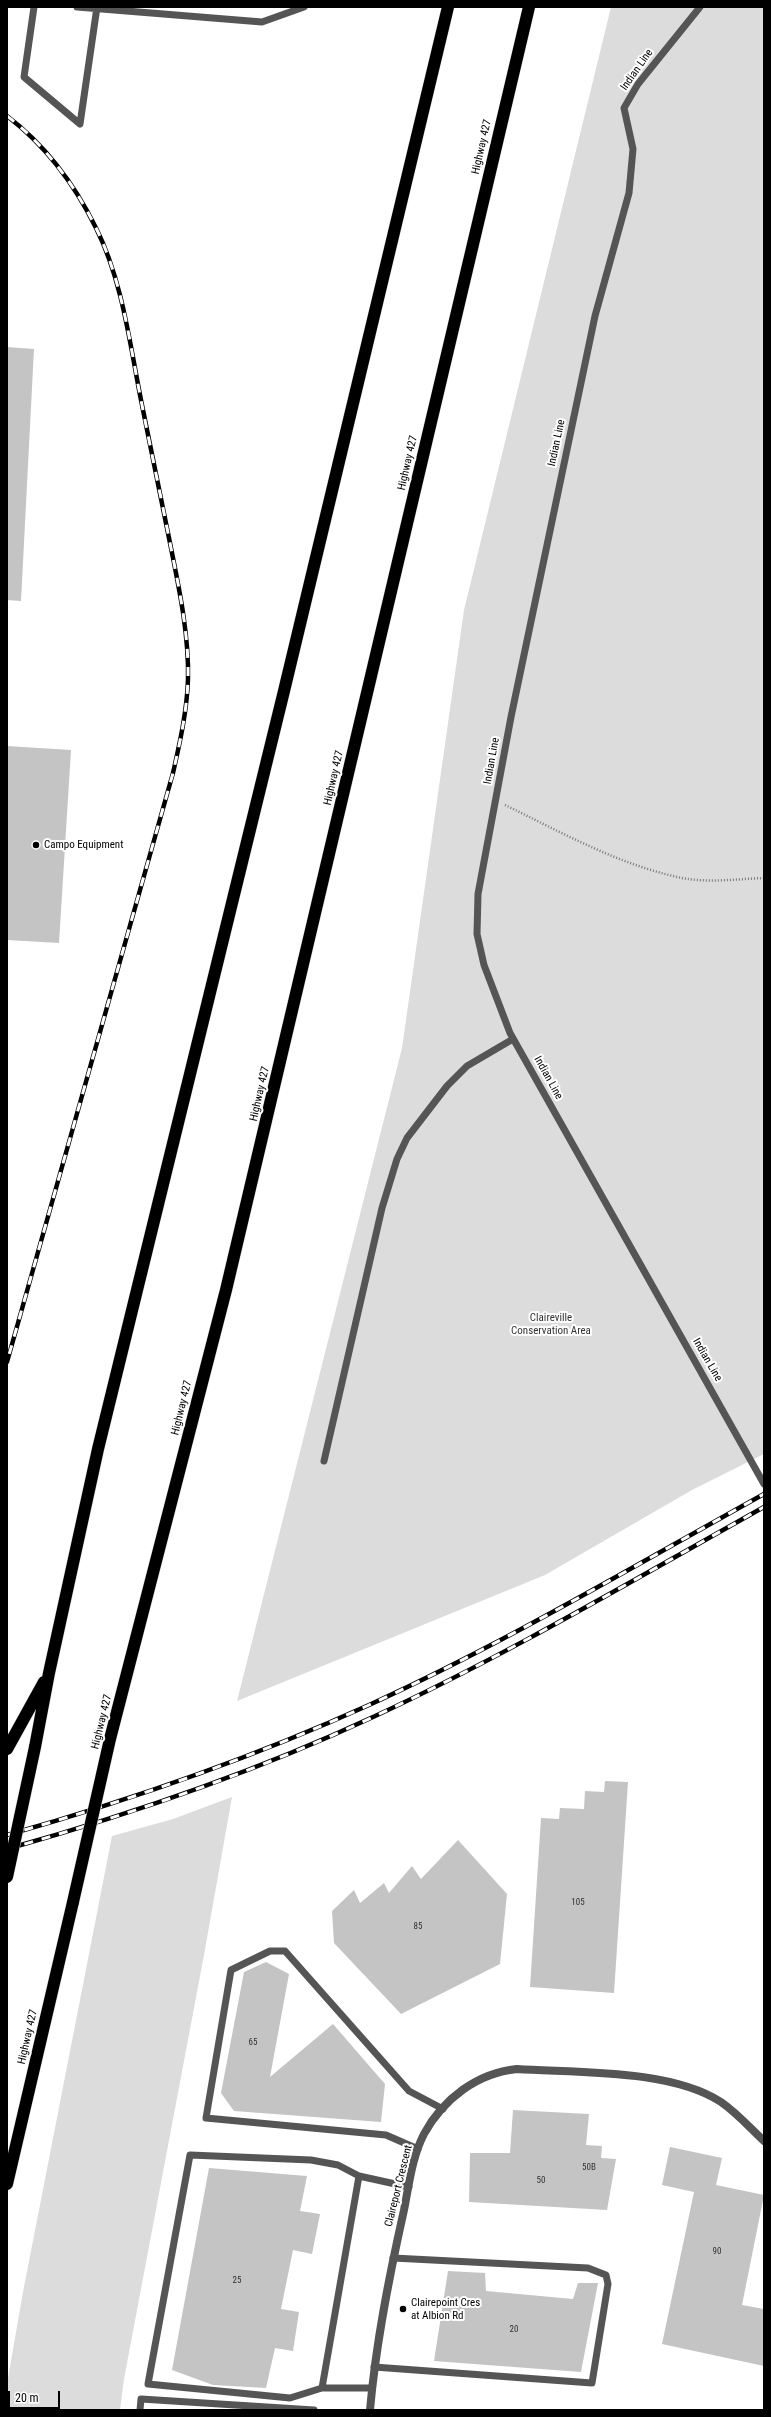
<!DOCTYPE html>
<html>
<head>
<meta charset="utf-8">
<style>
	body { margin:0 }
	#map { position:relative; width:771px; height:2417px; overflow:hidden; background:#fff; font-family:"Roboto Condensed",sans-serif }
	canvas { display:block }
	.frame { position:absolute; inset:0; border:8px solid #000; pointer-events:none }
	.scale { position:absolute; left:8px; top:2391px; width:52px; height:18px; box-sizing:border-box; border:2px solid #000; border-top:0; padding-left:5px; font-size:12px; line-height:14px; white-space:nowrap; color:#000; -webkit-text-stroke:3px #fff; paint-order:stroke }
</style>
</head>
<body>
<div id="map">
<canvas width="771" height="2417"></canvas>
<div class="frame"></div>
<div class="scale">20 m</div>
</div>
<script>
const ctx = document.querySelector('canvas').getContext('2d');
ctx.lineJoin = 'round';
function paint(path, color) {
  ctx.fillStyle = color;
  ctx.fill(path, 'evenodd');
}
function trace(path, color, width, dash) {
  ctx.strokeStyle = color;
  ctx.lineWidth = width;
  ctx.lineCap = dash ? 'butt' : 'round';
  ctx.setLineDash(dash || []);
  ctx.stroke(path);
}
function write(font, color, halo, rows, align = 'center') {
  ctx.font = font + ' "Roboto Condensed",sans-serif';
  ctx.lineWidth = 4;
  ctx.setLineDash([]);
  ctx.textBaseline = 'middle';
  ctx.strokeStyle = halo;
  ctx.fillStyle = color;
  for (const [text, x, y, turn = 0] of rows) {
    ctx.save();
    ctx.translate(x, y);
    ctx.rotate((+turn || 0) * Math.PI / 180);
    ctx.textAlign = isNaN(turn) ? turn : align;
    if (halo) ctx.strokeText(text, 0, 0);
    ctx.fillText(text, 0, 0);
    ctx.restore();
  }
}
const green = new Path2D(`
	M 611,7 L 764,7 L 764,1454 L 692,1490 L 545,1575 L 237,1701 L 402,1048 L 464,610 Z
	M 232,1797 L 204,1955 L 124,2379 L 120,2410 L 7,2410 L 7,2384 L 23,2292 L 112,1836 L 173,1819 Z`);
const building = new Path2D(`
	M 7,347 L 34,349 L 21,601 L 7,600 Z
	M 7,746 L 71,750 L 59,943 L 7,940 Z
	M 605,1781 L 628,1782 L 614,1993 L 530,1987 L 541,1818 L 559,1819 L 560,1808 L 584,1809 L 585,1791 L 604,1792 Z
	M 458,1840 L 507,1894 L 500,1964 L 401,2014 L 334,1943 L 332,1911 L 354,1890 L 360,1903 L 384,1883 L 389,1893 L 412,1866 L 421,1879 Z
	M 266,1962 L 289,1974 L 270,2077 L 333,2024 L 385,2084 L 381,2122 L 234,2111 L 221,2093 L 244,1972 Z
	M 513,2110 L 589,2114 L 586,2145 L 602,2146 L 601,2158 L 616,2159 L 607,2210 L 469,2202 L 470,2153 L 510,2153 Z
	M 670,2147 L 722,2158 L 716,2185 L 764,2195 L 742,2305 L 764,2309 L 764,2366 L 662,2344 L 694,2192 L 662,2185 Z
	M 209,2168 L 307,2176 L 300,2211 L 320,2214 L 312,2254 L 293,2250 L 281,2309 L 299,2312 L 293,2351 L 275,2348 L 266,2388 L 213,2385 L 172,2370 Z
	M 448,2271 L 485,2273 L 486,2291 L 573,2299 L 578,2283 L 598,2283 L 581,2372 L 434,2361 Z`);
const path = new Path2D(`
	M 505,805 C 563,833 619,865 682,878 C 708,883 738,879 764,878`);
const lane = new Path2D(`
	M 34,7 L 24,77 L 80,124 L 97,7
	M 77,7 L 262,22 L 304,7
	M 700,7 L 638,84 L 624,108 L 633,149 L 629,193 L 595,316 L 511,717 L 478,894 L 477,934 L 484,965 L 510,1033 L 764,1484
	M 324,1461 L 382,1208 L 397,1159 L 407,1138 L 447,1086 L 467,1066 L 513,1039
	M 418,2149 L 386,2135 L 206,2118 L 231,1970 L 270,1951 L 285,1951 L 409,2091 L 443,2109
	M 374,2367 L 592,2383 L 608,2284 L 606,2275 L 588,2268 L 393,2258
	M 322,2388 L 359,2176
	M 372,2388 L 322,2388 L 290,2398 L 148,2384 L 190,2155 L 311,2160 L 338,2165 L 359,2176 L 409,2187
	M 140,2410 L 141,2399 L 314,2410`);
const street = new Path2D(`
	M 370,2410 C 376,2342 389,2277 404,2210 C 409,2185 412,2157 424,2134 C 443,2099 477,2073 517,2069 C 578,2073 670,2069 721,2102 C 737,2113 750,2128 764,2141`);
const highway = new Path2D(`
	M 110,1739 L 226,1290 L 529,7
	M 35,1747 L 49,1673 L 98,1449 L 284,691 L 448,7
	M 7,1749 L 44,1682
	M 7,2184 L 73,1902`);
const rail = new Path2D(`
	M 7,116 C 45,145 75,185 96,228 C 123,282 130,346 142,405 C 151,451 161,497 170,543 C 179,588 189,634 188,679 C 187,711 180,742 173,773 L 7,1362
	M 7,1835 C 131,1800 252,1758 369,1705 C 505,1643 634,1566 764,1494
	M 7,1849 C 132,1814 255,1772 373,1717 C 507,1655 635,1579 764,1507`);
const highwayBridge = new Path2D(`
	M 7,1877 L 35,1747
	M 73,1902 L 110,1739`);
const markers = [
	[36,845,4,"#000"],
	[403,2309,4,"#000"]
];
const numberNames = [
	["105",578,1903],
	["85",418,1927],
	["65",253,2043],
	["50B",589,2168],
	["50",541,2181],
	["90",717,2252],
	["25",237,2281],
	["20",514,2330]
];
const streetNames = [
	["Indian Line",637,70,-55],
	["Highway 427",482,147,-77],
	["Indian Line",557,443,-78],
	["Highway 427",408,463,-77],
	["Indian Line",492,761,-80],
	["Highway 427",334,778,-77],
	["Indian Line",548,1078,61],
	["Highway 427",260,1094,-77],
	["Indian Line",707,1360,60],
	["Highway 427",182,1408,-76],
	["Highway 427",102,1722,-76],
	["Highway 427",28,2037,-77],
	["Claireport Crescent",399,2186,-76]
];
const poiNames = [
	["Campo Equipment",44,845],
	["Clairepoint Cres",411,2303],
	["at Albion Rd",411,2316]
];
const parkNames = [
	["Claireville",551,1318],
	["Conservation Area",551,1331]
];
paint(green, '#dcdcdc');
paint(building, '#c4c4c4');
trace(highway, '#dbdbdb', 13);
trace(path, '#777', 2.5, [1, 2]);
trace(lane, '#555', 7);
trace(street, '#555', 8);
trace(highway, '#000', 12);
trace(rail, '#000', 4.5);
trace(rail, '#fff', 3, [9]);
trace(highwayBridge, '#dbdbdb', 13, []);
trace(highwayBridge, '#000', 12);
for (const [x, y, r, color] of markers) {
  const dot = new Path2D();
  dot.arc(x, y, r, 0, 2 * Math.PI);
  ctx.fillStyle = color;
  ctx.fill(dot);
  trace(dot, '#fff', 1.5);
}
write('9px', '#313131', null, numberNames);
write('11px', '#000', '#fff', streetNames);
write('11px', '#000', '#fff', poiNames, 'left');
write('11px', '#333', '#fff', parkNames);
</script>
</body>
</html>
